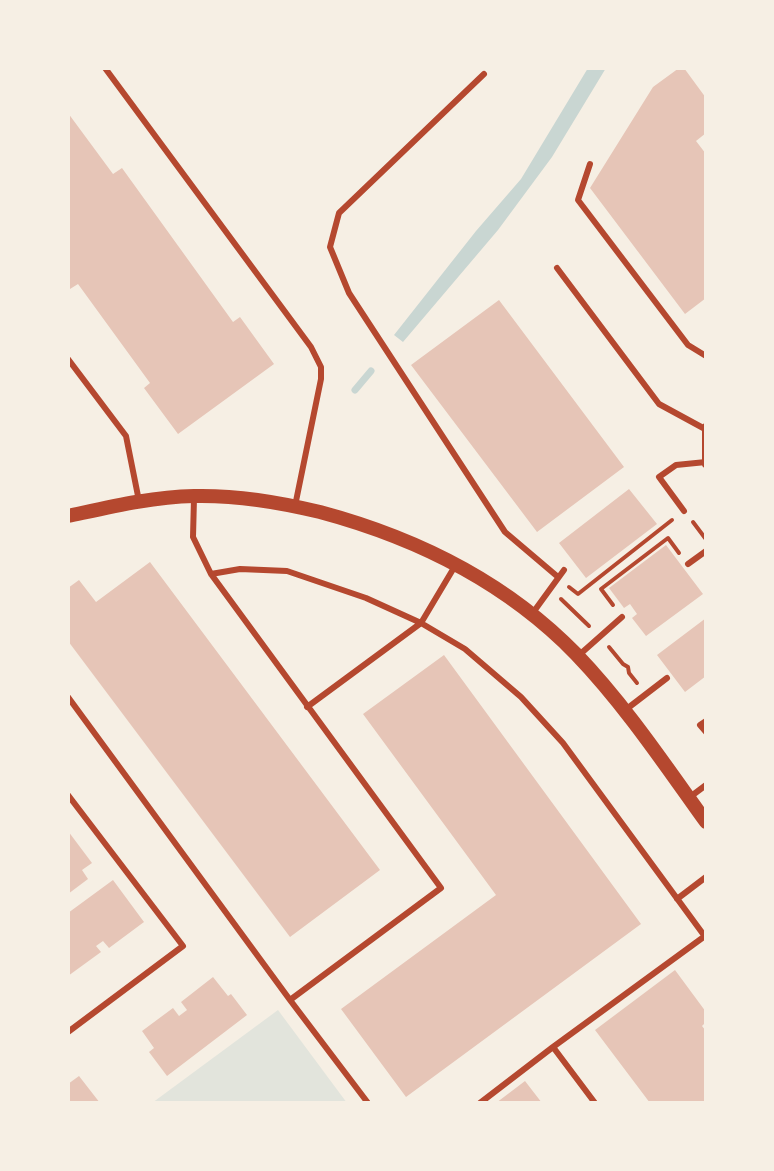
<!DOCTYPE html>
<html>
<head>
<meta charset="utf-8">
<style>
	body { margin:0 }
	#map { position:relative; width:774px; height:1171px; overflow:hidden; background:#f6efe4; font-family:Karla,sans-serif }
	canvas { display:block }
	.frame { position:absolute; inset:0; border:70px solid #f6efe4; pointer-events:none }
</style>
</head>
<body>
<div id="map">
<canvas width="774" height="1171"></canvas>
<div class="frame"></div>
</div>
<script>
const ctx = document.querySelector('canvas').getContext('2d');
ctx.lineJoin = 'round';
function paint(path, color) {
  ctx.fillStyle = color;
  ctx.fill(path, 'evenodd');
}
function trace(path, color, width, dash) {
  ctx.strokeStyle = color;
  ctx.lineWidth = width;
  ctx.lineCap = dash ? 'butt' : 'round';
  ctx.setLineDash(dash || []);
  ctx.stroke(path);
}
const green = new Path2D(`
	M 278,1010 L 347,1103 L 152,1103 Z`);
const water = new Path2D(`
	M 588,68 L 606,68 L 552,157 L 498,230 L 403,342 L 394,335 L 476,231 L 521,179 Z`);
const stream = new Path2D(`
	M 355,390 L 371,371`);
const building = new Path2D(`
	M 679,68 L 684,68 L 706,98 L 706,133 L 696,141 L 706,154 L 706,298 L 685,314 L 590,188 L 653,87 Z
	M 68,113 L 113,174 L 122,168 L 233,322 L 240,317 L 274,364 L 178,434 L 144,388 L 150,383 L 78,284 L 70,289 L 68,286 Z
	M 499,300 L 624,467 L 537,532 L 411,365 Z
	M 629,489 L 657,524 L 586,578 L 559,543 Z
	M 666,545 L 703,594 L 646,636 L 632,618 L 637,614 L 630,604 L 624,608 L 609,588 Z
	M 150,562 L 380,870 L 290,937 L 68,641 L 68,588 L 79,580 L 96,602 Z
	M 706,618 L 706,676 L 685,692 L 657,655 Z
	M 444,655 L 641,924 L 406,1097 L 341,1009 L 496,895 L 363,714 Z
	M 68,831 L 92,863 L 82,870 L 88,879 L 68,894 Z
	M 113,880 L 144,922 L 109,948 L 103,941 L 96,946 L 101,952 L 68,976 L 68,913 Z
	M 675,970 L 706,1012 L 706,1022 L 702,1026 L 706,1031 L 706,1103 L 650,1103 L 595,1030 Z
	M 213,977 L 228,996 L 231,994 L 247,1015 L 167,1076 L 149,1052 L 154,1048 L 142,1031 L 173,1008 L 179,1016 L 187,1010 L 181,1002 Z
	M 79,1076 L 100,1103 L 68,1103 L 68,1084 Z
	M 525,1081 L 542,1103 L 496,1103 Z`);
const path = new Path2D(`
	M 693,522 L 705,538
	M 569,587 L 578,594 L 672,520
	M 561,599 L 589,626
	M 613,605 L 601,589 L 668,538 L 679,553
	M 609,647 L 623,664 L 628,667 L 629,673 L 637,683`);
const service = new Path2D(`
	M 105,68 L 311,347 L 321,367 L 321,379 L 295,506
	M 484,74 L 339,213 L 330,247 L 349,293 L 505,532 L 558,577
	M 590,164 L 578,200 L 688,345 L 706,356
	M 557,268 L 659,404 L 705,429
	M 68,359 L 126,436 L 139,501
	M 194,498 L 193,537 L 211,574 L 441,888 L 290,1000
	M 684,511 L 659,477 L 676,465 L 706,462
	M 688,564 L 706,551
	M 211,574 L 240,569 L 287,571 L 366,598 L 421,623 L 465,649 L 521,697 L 563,743 L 706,938
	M 532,614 L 564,570
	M 578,656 L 622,617
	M 68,697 L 290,1000 L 368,1103
	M 307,707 L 421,623 L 455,566
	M 624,711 L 667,678
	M 706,721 L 700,725 L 706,732
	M 68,795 L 183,946 L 68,1032
	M 690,797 L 706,785
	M 677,899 L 706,877
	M 553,1047 L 595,1103
	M 480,1103 L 553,1047 L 705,936`);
const minor = new Path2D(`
	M 706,427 L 706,464`);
const tertiary = new Path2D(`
	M 68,516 C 110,507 151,497 194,496 C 236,495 279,502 320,512 C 417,538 505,581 576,654 C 625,705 665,765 706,822`);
paint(green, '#e2e4dc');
paint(water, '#c9d6d2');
trace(stream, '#c9d6d2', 7);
paint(building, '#e6c5b7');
trace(path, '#b5482f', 4);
trace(service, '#b5482f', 6);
trace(minor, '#b5482f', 8);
trace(tertiary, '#b5482f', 14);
</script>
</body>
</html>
